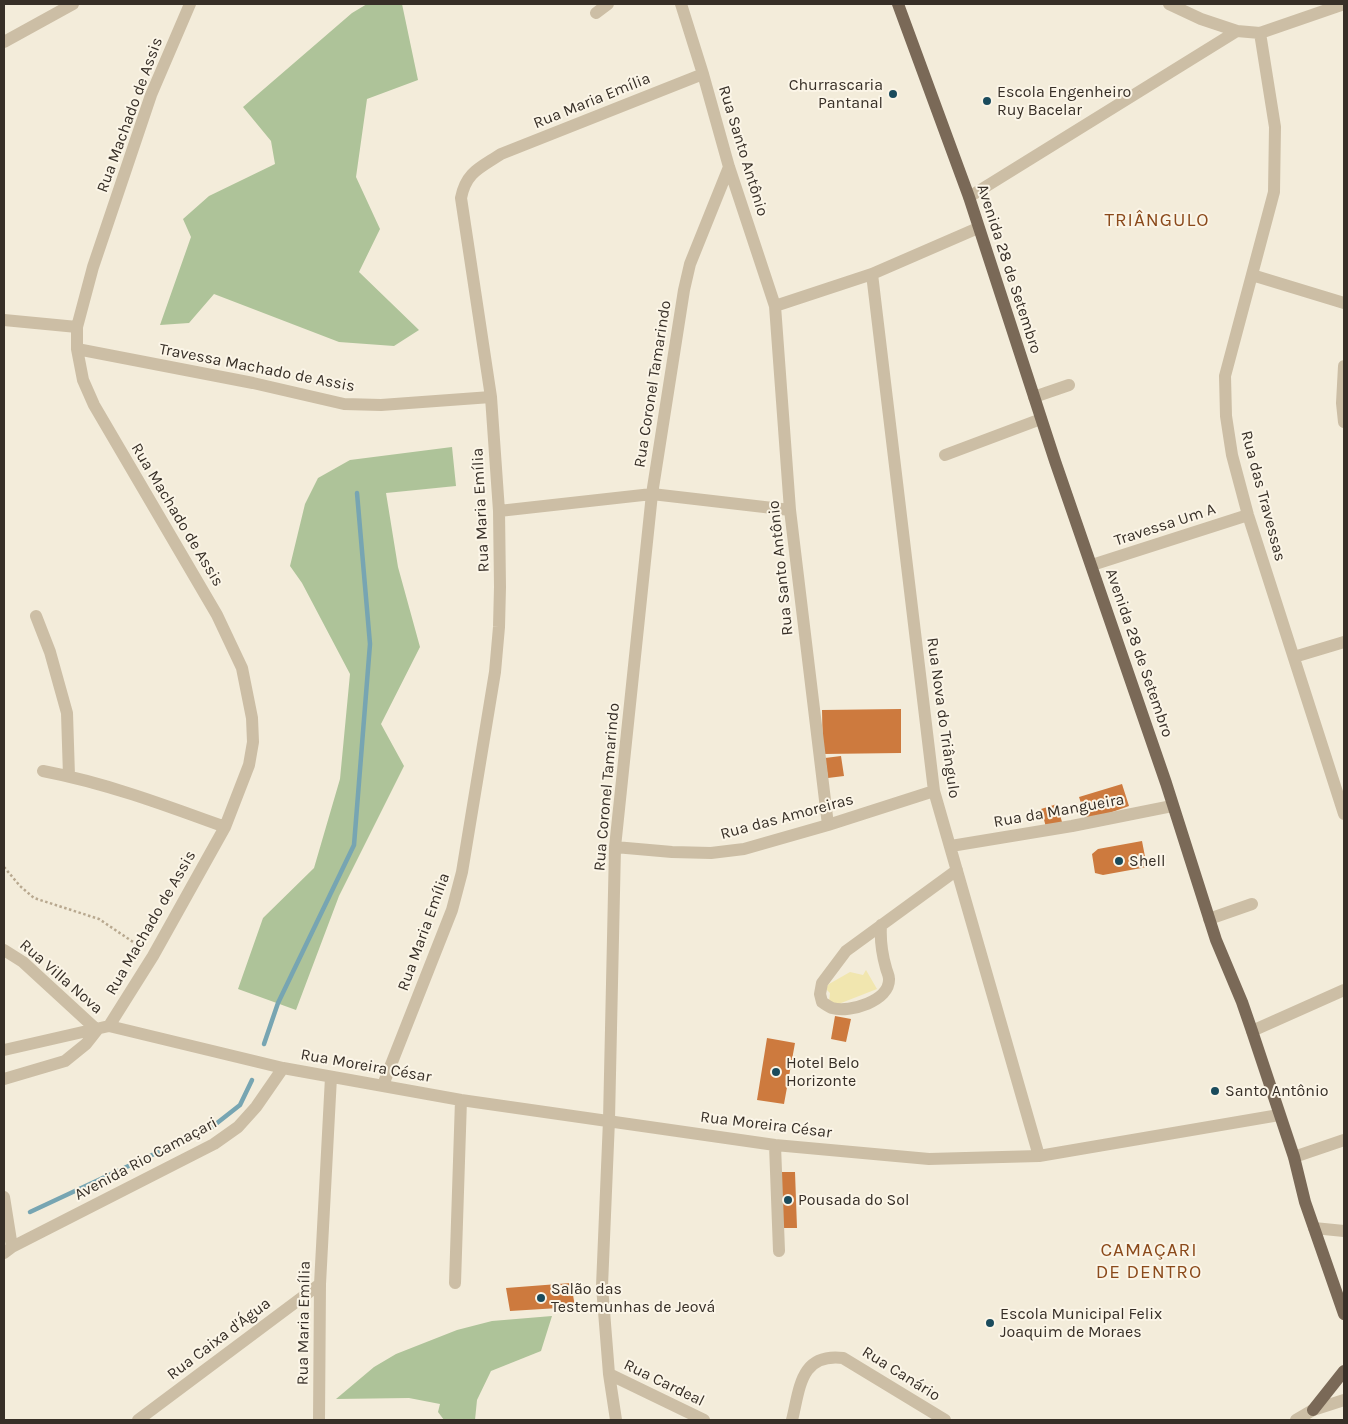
<!DOCTYPE html>
<html>
<head>
<meta charset="utf-8">
<style>
	body { margin:0 }
	#map { position:relative; width:1348px; height:1424px; overflow:hidden; background:#f3ecda; font-family:Karla,sans-serif }
	canvas { display:block }
	.frame { position:absolute; inset:0; border:5px solid #372f27; pointer-events:none }
</style>
</head>
<body>
<div id="map">
<canvas width="1348" height="1424"></canvas>
<div class="frame"></div>
</div>
<script>
const ctx = document.querySelector('canvas').getContext('2d');
ctx.lineJoin = 'round';
function paint(path, color) {
  ctx.fillStyle = color;
  ctx.fill(path, 'evenodd');
}
function trace(path, color, width, dash) {
  ctx.strokeStyle = color;
  ctx.lineWidth = width;
  ctx.lineCap = dash ? 'butt' : 'round';
  ctx.setLineDash(dash || []);
  ctx.stroke(path);
}
function write(font, color, halo, rows, align = 'center') {
  ctx.font = font + ' Karla,sans-serif';
  ctx.lineWidth = 4;
  ctx.setLineDash([]);
  ctx.textBaseline = 'middle';
  ctx.strokeStyle = halo;
  ctx.fillStyle = color;
  for (const [text, x, y, turn = 0] of rows) {
    ctx.save();
    ctx.translate(x, y);
    ctx.rotate((+turn || 0) * Math.PI / 180);
    ctx.textAlign = isNaN(turn) ? turn : align;
    if (halo) ctx.strokeText(text, 0, 0);
    ctx.fillText(text, 0, 0);
    ctx.restore();
  }
}
const green = new Path2D(`
	M 367,4 L 402,4 L 418,80 L 367,99 L 356,177 L 380,229 L 359,272 L 419,330 L 394,346 L 339,342 L 214,294 L 189,323 L 160,325 L 191,237 L 183,219 L 209,196 L 275,164 L 271,141 L 243,107 L 352,13 Z
	M 452,447 L 456,486 L 386,493 L 398,567 L 420,647 L 381,724 L 404,766 L 339,896 L 296,1010 L 238,989 L 263,918 L 314,868 L 340,779 L 350,674 L 302,583 L 290,566 L 305,504 L 318,478 L 350,460 Z
	M 552,1316 L 541,1351 L 491,1371 L 477,1400 L 475,1420 L 444,1420 L 438,1412 L 440,1404 L 409,1398 L 336,1399 L 374,1367 L 396,1354 L 457,1330 L 492,1321 Z`);
const sand = new Path2D(`
	M 866,970 L 877,989 L 836,1005 L 829,1002 L 830,993 L 825,988 L 829,984 L 850,972 L 863,975 Z`);
const stream = new Path2D(`
	M 264,1044 L 278,1003 L 354,845 L 370,644 L 357,493
	M 30,1212 L 212,1127 L 240,1105 L 252,1080`);
const building = new Path2D(`
	M 901,709 L 901,753 L 823,754 L 822,710 Z
	M 841,756 L 844,776 L 828,778 L 825,758 Z
	M 1122,784 L 1129,806 L 1087,821 L 1079,797 Z
	M 1057,804 L 1062,822 L 1046,827 L 1041,809 Z
	M 1142,841 L 1147,867 L 1103,875 L 1095,873 L 1092,854 L 1098,849 Z
	M 835,1016 L 851,1019 L 846,1042 L 831,1039 Z
	M 767,1038 L 795,1043 L 784,1104 L 757,1100 Z
	M 779,1172 L 795,1172 L 797,1228 L 781,1228 Z
	M 571,1283 L 575,1307 L 510,1311 L 506,1288 Z`);
const path = new Path2D(`
	M 4,867 L 20,886 L 34,898 L 99,919 L 142,948`);
const minor = new Path2D(`
	M 681,4 L 703,74 L 729,167 L 775,306 L 790,510 L 828,825
	M 1169,4 L 1201,19 L 1237,31 L 1260,33 L 1344,4
	M 596,13 L 608,4
	M 1260,33 L 1275,127 L 1274,192 L 1225,376 L 1226,416 L 1232,455 L 1248,515 L 1344,814
	M 4,42 L 73,4
	M 969,197 L 1237,31
	M 872,274 L 934,791 L 1039,1156
	M 1252,275 L 1344,303
	M 775,306 L 872,274 L 978,228
	M 4,320 L 77,327
	M 77,349 L 253,383 L 344,404 L 381,405 L 491,397
	M 1344,366 L 1342,403 L 1344,422
	M 1034,397 L 1069,385
	M 945,455 L 1041,419
	M 499,511 L 652,494 L 790,510
	M 1092,565 L 1248,515
	M 36,616 L 50,652 L 67,713 L 69,776
	M 1294,657 L 1344,642
	M 43,771 C 106,783 165,805 225,827
	M 951,846 L 1072,826 L 1172,806
	M 615,847 L 672,852 L 711,853 L 744,849 L 828,825 L 934,791
	M 1209,919 L 1252,904
	M 881,925 C 880,940 882,954 886,968 C 887,972 889,975 889,979 C 890,1001 850,1013 832,1008 C 829,1007 825,1004 822,1002 L 820,994 L 822,983 L 846,951 L 957,870
	M 4,950 L 23,962 L 97,1030 L 86,1044 L 65,1061 L 4,1079
	M 109,1026 L 153,956 L 225,827 L 249,765 L 253,742 L 252,718 L 242,668 L 217,615 L 94,405 L 83,380 L 77,349 L 77,327 L 93,267 L 151,95 L 190,4
	M 1252,1031 L 1344,990
	M 4,1050 L 109,1026 L 283,1068 L 461,1100 L 775,1145 L 929,1159 L 1039,1156 L 1279,1115
	M 383,1085 L 452,910 L 462,872 L 495,672 L 499,627 L 500,587 L 499,511 L 491,397 L 461,198 C 466,172 480,168 501,154 L 703,74
	M 775,1145 L 779,1251
	M 1294,1157 L 1344,1140
	M 4,1197 L 12,1247
	M 1314,1228 L 1344,1231
	M 4,1253 L 12,1247 L 214,1144 L 238,1127 L 256,1107 L 283,1068
	M 455,1283 L 461,1100
	M 609,1374 L 704,1420
	M 138,1420 L 320,1284
	M 319,1420 L 320,1284 L 331,1077
	M 616,1420 L 609,1374 L 602,1286 L 609,1120 L 615,847 L 652,494 L 684,290 L 690,264 L 729,167
	M 792,1420 C 800,1388 800,1353 843,1358 L 945,1420
	M 1296,1420 L 1313,1410 L 1344,1400`);
const major = new Path2D(`
	M 898,4 L 969,197 L 1055,461 L 1166,783 L 1216,940 L 1242,1002 L 1252,1031 L 1294,1157 L 1305,1202 L 1344,1314
	M 1313,1410 L 1344,1371`);
const markers = [
	[893,94,5,"#1a4b5c"],
	[987,101,5,"#1a4b5c"],
	[1119,861,5,"#1a4b5c"],
	[776,1072,5,"#1a4b5c"],
	[1215,1091,5,"#1a4b5c"],
	[788,1200,5,"#1a4b5c"],
	[541,1298,5,"#1a4b5c"],
	[990,1323,5,"#1a4b5c"]
];
const poiNames = [
	["Churrascaria",883,85,"right"],
	["Pantanal",883,103,"right"],
	["Escola Engenheiro",997,92],
	["Ruy Bacelar",997,110],
	["Shell",1129,861],
	["Hotel Belo",786,1063],
	["Horizonte",786,1081],
	["Santo Antônio",1225,1091],
	["Pousada do Sol",798,1200],
	["Salão das",551,1289],
	["Testemunhas de Jeová",551,1307],
	["Escola Municipal Felix",1000,1314],
	["Joaquim de Moraes",1000,1332]
];
const streetNames = [
	["Rua Maria Emília",592,101,-22],
	["Rua Machado de Assis",130,115,-70],
	["Rua Santo Antônio",743,151,73],
	["Avenida 28 de Setembro",1009,269,72],
	["Travessa Machado de Assis",257,368,11],
	["Rua Coronel Tamarindo",653,384,-81],
	["Rua das Travessas",1263,496,75],
	["Rua Maria Emília",481,510,-93],
	["Rua Machado de Assis",177,515,59],
	["Travessa Um A",1165,525,-18],
	["Rua Santo Antônio",781,568,-96],
	["Avenida 28 de Setembro",1139,653,71],
	["Rua Nova do Triângulo",943,718,82],
	["Rua Coronel Tamarindo",607,787,-85],
	["Rua da Mangueira",1059,811,-10],
	["Rua das Amoreiras",787,817,-15],
	["Rua Machado de Assis",151,923,-60],
	["Rua Maria Emília",424,932,-70],
	["Rua Villa Nova",61,977,41],
	["Rua Moreira César",366,1066,10],
	["Rua Moreira César",766,1125,7],
	["Avenida Rio Camaçari",146,1159,-28],
	["Rua Maria Emília",304,1323,-89],
	["Rua Caixa d'Água",219,1339,-37],
	["Rua Canário",901,1374,32],
	["Rua Cardeal",664,1383,26]
];
const quarterNames = [
	["TRIÂNGULO",1157,221],
	["CAMAÇARI",1149,1251],
	["DE DENTRO",1149,1273]
];
paint(green, '#aec399');
paint(sand, '#f1e6af');
trace(stream, '#77a5b2', 4.5);
paint(building, '#cd7a3e');
trace(path, '#b8a88f', 2.5, [2.5, 2.5]);
trace(minor, '#ccbea5', 12);
trace(major, '#7a6957', 12);
for (const [x, y, r, color] of markers) {
  const dot = new Path2D();
  dot.arc(x, y, r, 0, 2 * Math.PI);
  ctx.fillStyle = color;
  ctx.fill(dot);
  trace(dot, '#fbf5e7', 2);
}
write('16px', '#372f27', '#fbf5e7', poiNames, 'left');
write('16px', '#372f27', '#fbf5e7', streetNames);
ctx.letterSpacing = '1px';
write('19px', '#8b4a1b', '#fbf5e7', quarterNames);
ctx.letterSpacing = '0px';
</script>
</body>
</html>
